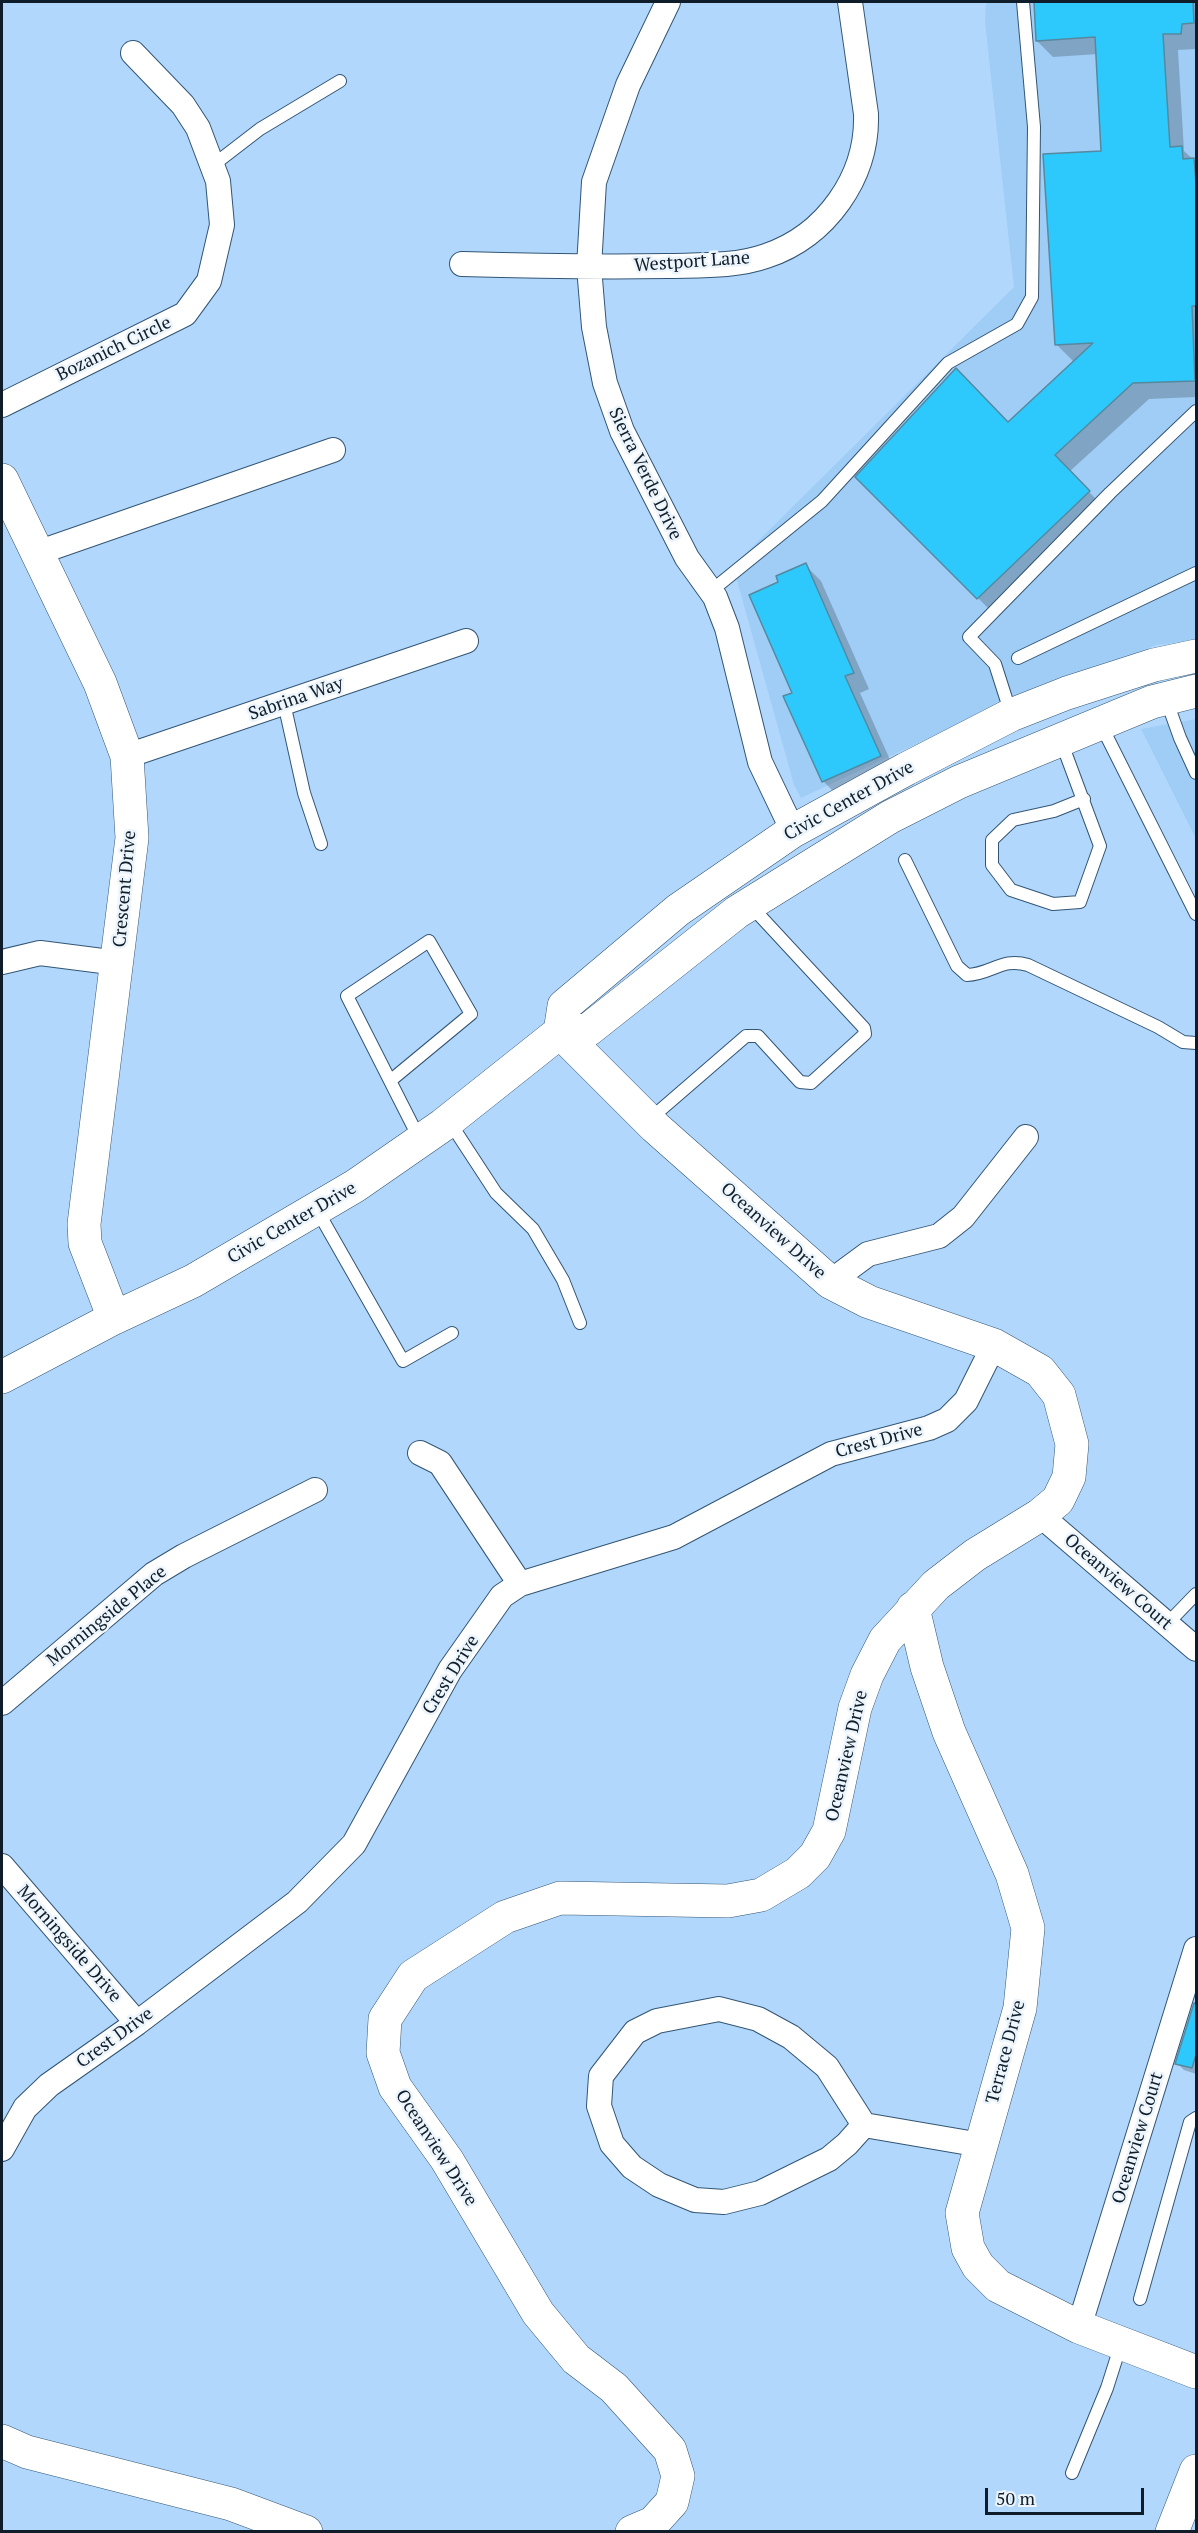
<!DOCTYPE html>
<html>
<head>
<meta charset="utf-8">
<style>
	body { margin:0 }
	#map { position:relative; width:1198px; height:2533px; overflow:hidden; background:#b1d8fc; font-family:"PT Serif",serif }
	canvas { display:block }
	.frame { position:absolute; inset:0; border:3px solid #0f1d2a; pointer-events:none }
	.scale { position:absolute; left:985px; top:2488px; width:159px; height:27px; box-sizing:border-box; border:3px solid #0f1d2a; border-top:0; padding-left:8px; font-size:18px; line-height:21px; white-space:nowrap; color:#0f1d2a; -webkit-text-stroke:4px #edf5fc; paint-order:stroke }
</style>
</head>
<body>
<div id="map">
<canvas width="1198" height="2533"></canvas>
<div class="frame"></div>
<div class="scale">50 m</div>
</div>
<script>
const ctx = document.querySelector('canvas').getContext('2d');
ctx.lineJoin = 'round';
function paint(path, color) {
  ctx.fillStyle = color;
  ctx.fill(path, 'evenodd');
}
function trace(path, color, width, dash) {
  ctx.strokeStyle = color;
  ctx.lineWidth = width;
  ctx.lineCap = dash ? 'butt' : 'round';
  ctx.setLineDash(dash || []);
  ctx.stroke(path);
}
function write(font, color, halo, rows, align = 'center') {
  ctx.font = font + ' "PT Serif",serif';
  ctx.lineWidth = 5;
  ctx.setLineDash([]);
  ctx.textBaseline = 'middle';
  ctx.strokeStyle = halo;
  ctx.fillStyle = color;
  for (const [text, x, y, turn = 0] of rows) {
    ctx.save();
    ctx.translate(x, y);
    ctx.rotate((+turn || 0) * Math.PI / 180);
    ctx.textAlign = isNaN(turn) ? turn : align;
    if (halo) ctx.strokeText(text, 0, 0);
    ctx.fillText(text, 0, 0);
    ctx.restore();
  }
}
const built = new Path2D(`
	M 986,2 L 1196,2 L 1196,640 L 1156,645 L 950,728 L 801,798 L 794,785 L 733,566 L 1014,287 L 985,22 Z
	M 1196,719 L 1196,839 L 1141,729 Z`);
const shadow = new Path2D(`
	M 1035,2 L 1196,2 L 1196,49 L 1178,50 L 1184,151 L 1196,162 L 1196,397 L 1149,399 L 1069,472 L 1105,508 L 994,614 L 857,477 L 1009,424 L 1077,360 L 1073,361 L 1057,345 L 1103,152 L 1098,54 L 1053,57 L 1037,41 Z
	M 805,565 L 821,581 L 869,689 L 860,693 L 896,773 L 839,797 L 823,781 L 794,693 L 780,583 Z
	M 1196,2001 L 1196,2074 L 1184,2070 L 1177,2063 Z`);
const building = new Path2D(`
	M 1034,2 L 1193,2 L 1194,23 L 1182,24 L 1181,34 L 1163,34 L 1170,147 L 1182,146 L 1183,159 L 1194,158 L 1197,196 L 1197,306 L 1192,306 L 1195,381 L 1133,383 L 1055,455 L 1090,491 L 977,599 L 855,477 L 956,368 L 1008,422 L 1093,343 L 1055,345 L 1043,154 L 1101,151 L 1095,37 L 1036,41 Z
	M 806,563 L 854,673 L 845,676 L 881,756 L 822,782 L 783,696 L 792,693 L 749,595 L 778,582 L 776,576 Z
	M 1194,2003 L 1197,2003 L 1197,2051 L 1192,2068 L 1175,2064 Z`);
const lane = new Path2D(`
	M 212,166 L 260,129 L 340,81
	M 711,591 L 822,501 L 948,363 L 1017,324 L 1032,297 L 1034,127 L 1023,2
	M 1018,658 L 1196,573
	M 1166,699 L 1180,738 L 1196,773
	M 284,703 L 304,793 L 321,844
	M 1011,714 L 995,664 L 969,637 L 1110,493 L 1196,411
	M 1101,725 L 1196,914
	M 1061,741 L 1100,846 L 1080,902 L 1053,904 L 1011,890 L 992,865 L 992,840 L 1013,820 L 1054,811 L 1084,799
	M 905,860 L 957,966 L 967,975 C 992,974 1002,957 1028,965 L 1158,1027 L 1183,1042 L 1196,1043
	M 390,1081 L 471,1014 L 429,941 L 347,996 L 420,1140
	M 650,1119 L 746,1036 L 758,1036 L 800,1082 L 811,1083 L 865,1034 L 864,1028 L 750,905
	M 449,1121 L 496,1193 L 533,1229 L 563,1280 L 580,1323
	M 317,1210 L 403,1361 L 452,1333
	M 1167,1624 L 1196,1594
	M 1140,2299 L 1190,2122 L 1196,2118
	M 1072,2473 L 1107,2388 L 1121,2344`);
const street = new Path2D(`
	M 668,2 L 628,85 L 594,182 L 589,267 L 594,327 L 605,383 L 622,431 L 687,558 L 715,597 L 727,628 L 760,762 L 793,831
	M 462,264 C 530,266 598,267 667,266 C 699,265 735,267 766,256 C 826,236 868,177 866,114 L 850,2
	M 2,405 L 185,314 L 209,281 L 222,225 L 218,181 L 198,128 L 183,105 L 133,53
	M 37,553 L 333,450
	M 127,756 L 466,641
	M 2,962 L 40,953 L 118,963
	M 830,1282 L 868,1254 L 939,1236 L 963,1217 L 1026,1137
	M 420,1453 L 440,1463 L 520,1584
	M 1040,1515 L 1196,1649
	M 2,1703 L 154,1574 L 184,1556 L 315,1490
	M 2,1866 L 137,2023
	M 864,2125 L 847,2144 L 829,2159 L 760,2193 L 724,2202 L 695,2200 L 659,2185 L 632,2167 L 612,2144 L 599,2106 L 601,2076 L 635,2032 L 657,2021 L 719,2009 L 758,2019 L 791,2037 L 827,2067 L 864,2125 L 981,2145
	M 2,2149 L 25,2108 L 49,2085 L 137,2023 L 297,1902 L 354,1844 L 450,1670 L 502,1596 L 520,1584 L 674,1537 L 831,1454 L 929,1428 L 947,1420 L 966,1401 L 994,1345
	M 1079,2327 L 1196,1949`);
const secondary = new Path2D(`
	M 2,480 L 100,683 L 127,756 L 132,838 L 84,1224 L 85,1243 L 114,1318
	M 560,1032 L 655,1127 L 830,1282 L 869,1302 L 994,1345 L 1040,1371 L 1059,1395 L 1072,1444 L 1069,1477 L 1058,1500 L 1040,1515 L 975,1555 L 936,1585 L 885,1640 L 867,1675 L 855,1708 L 829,1831 L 815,1856 L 798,1873 L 761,1895 L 728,1901 L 560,1898 L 505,1917 L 413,1976 L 385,2019 L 383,2053 L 395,2087 L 447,2160 L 538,2313 L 576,2359 L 614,2388 L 670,2450 L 678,2476 L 672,2502 L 653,2523 L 632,2532
	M 560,1032 L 564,1006 L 678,910 L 793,831 L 906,769 L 1011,715 L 1067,693 L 1154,665 L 1196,656
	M 2,1377 L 114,1318 L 193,1281 L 355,1186 L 443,1125 L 560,1032 L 588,1030 L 737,912 L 890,817 L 959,782 L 1152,702 L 1196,691
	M 913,1608 L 927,1667 L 949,1732 L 1012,1874 L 1028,1928 L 1020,2008 L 962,2213 L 968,2248 L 978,2266 L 998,2286 L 1079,2327 L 1196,2372
	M 2,2441 L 27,2452 L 231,2504 L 306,2532`);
const primary = new Path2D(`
	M 1172,2532 L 1196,2471`);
const streetNames = [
	["Westport Lane",692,262,-4],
	["Bozanich Circle",114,349,-26],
	["Sierra Verde Drive",645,474,64],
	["Sabrina Way",296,699,-19],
	["Civic Center Drive",849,801,-29],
	["Crescent Drive",125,889,-85],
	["Civic Center Drive",292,1223,-30],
	["Oceanview Drive",773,1231,42],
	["Crest Drive",879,1441,-15],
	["Oceanview Court",1118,1582,41],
	["Morningside Place",107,1616,-39],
	["Crest Drive",451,1675,-58],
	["Oceanview Drive",847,1756,-77],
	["Morningside Drive",69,1944,49],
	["Crest Drive",115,2038,-36],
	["Terrace Drive",1006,2052,-75],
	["Oceanview Court",1138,2138,-73],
	["Oceanview Drive",436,2148,57]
];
paint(built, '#a0cdf6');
paint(shadow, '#0003');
paint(building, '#2dc9fd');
trace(building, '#55899f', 1.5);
trace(lane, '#335574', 14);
trace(street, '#335574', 26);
trace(secondary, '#335574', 34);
trace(primary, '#335574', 34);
trace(lane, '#fff', 12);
trace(street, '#fff', 24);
trace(secondary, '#fff', 33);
trace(primary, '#fff', 33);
write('18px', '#0f1d2a', '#edf5fc', streetNames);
</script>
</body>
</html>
